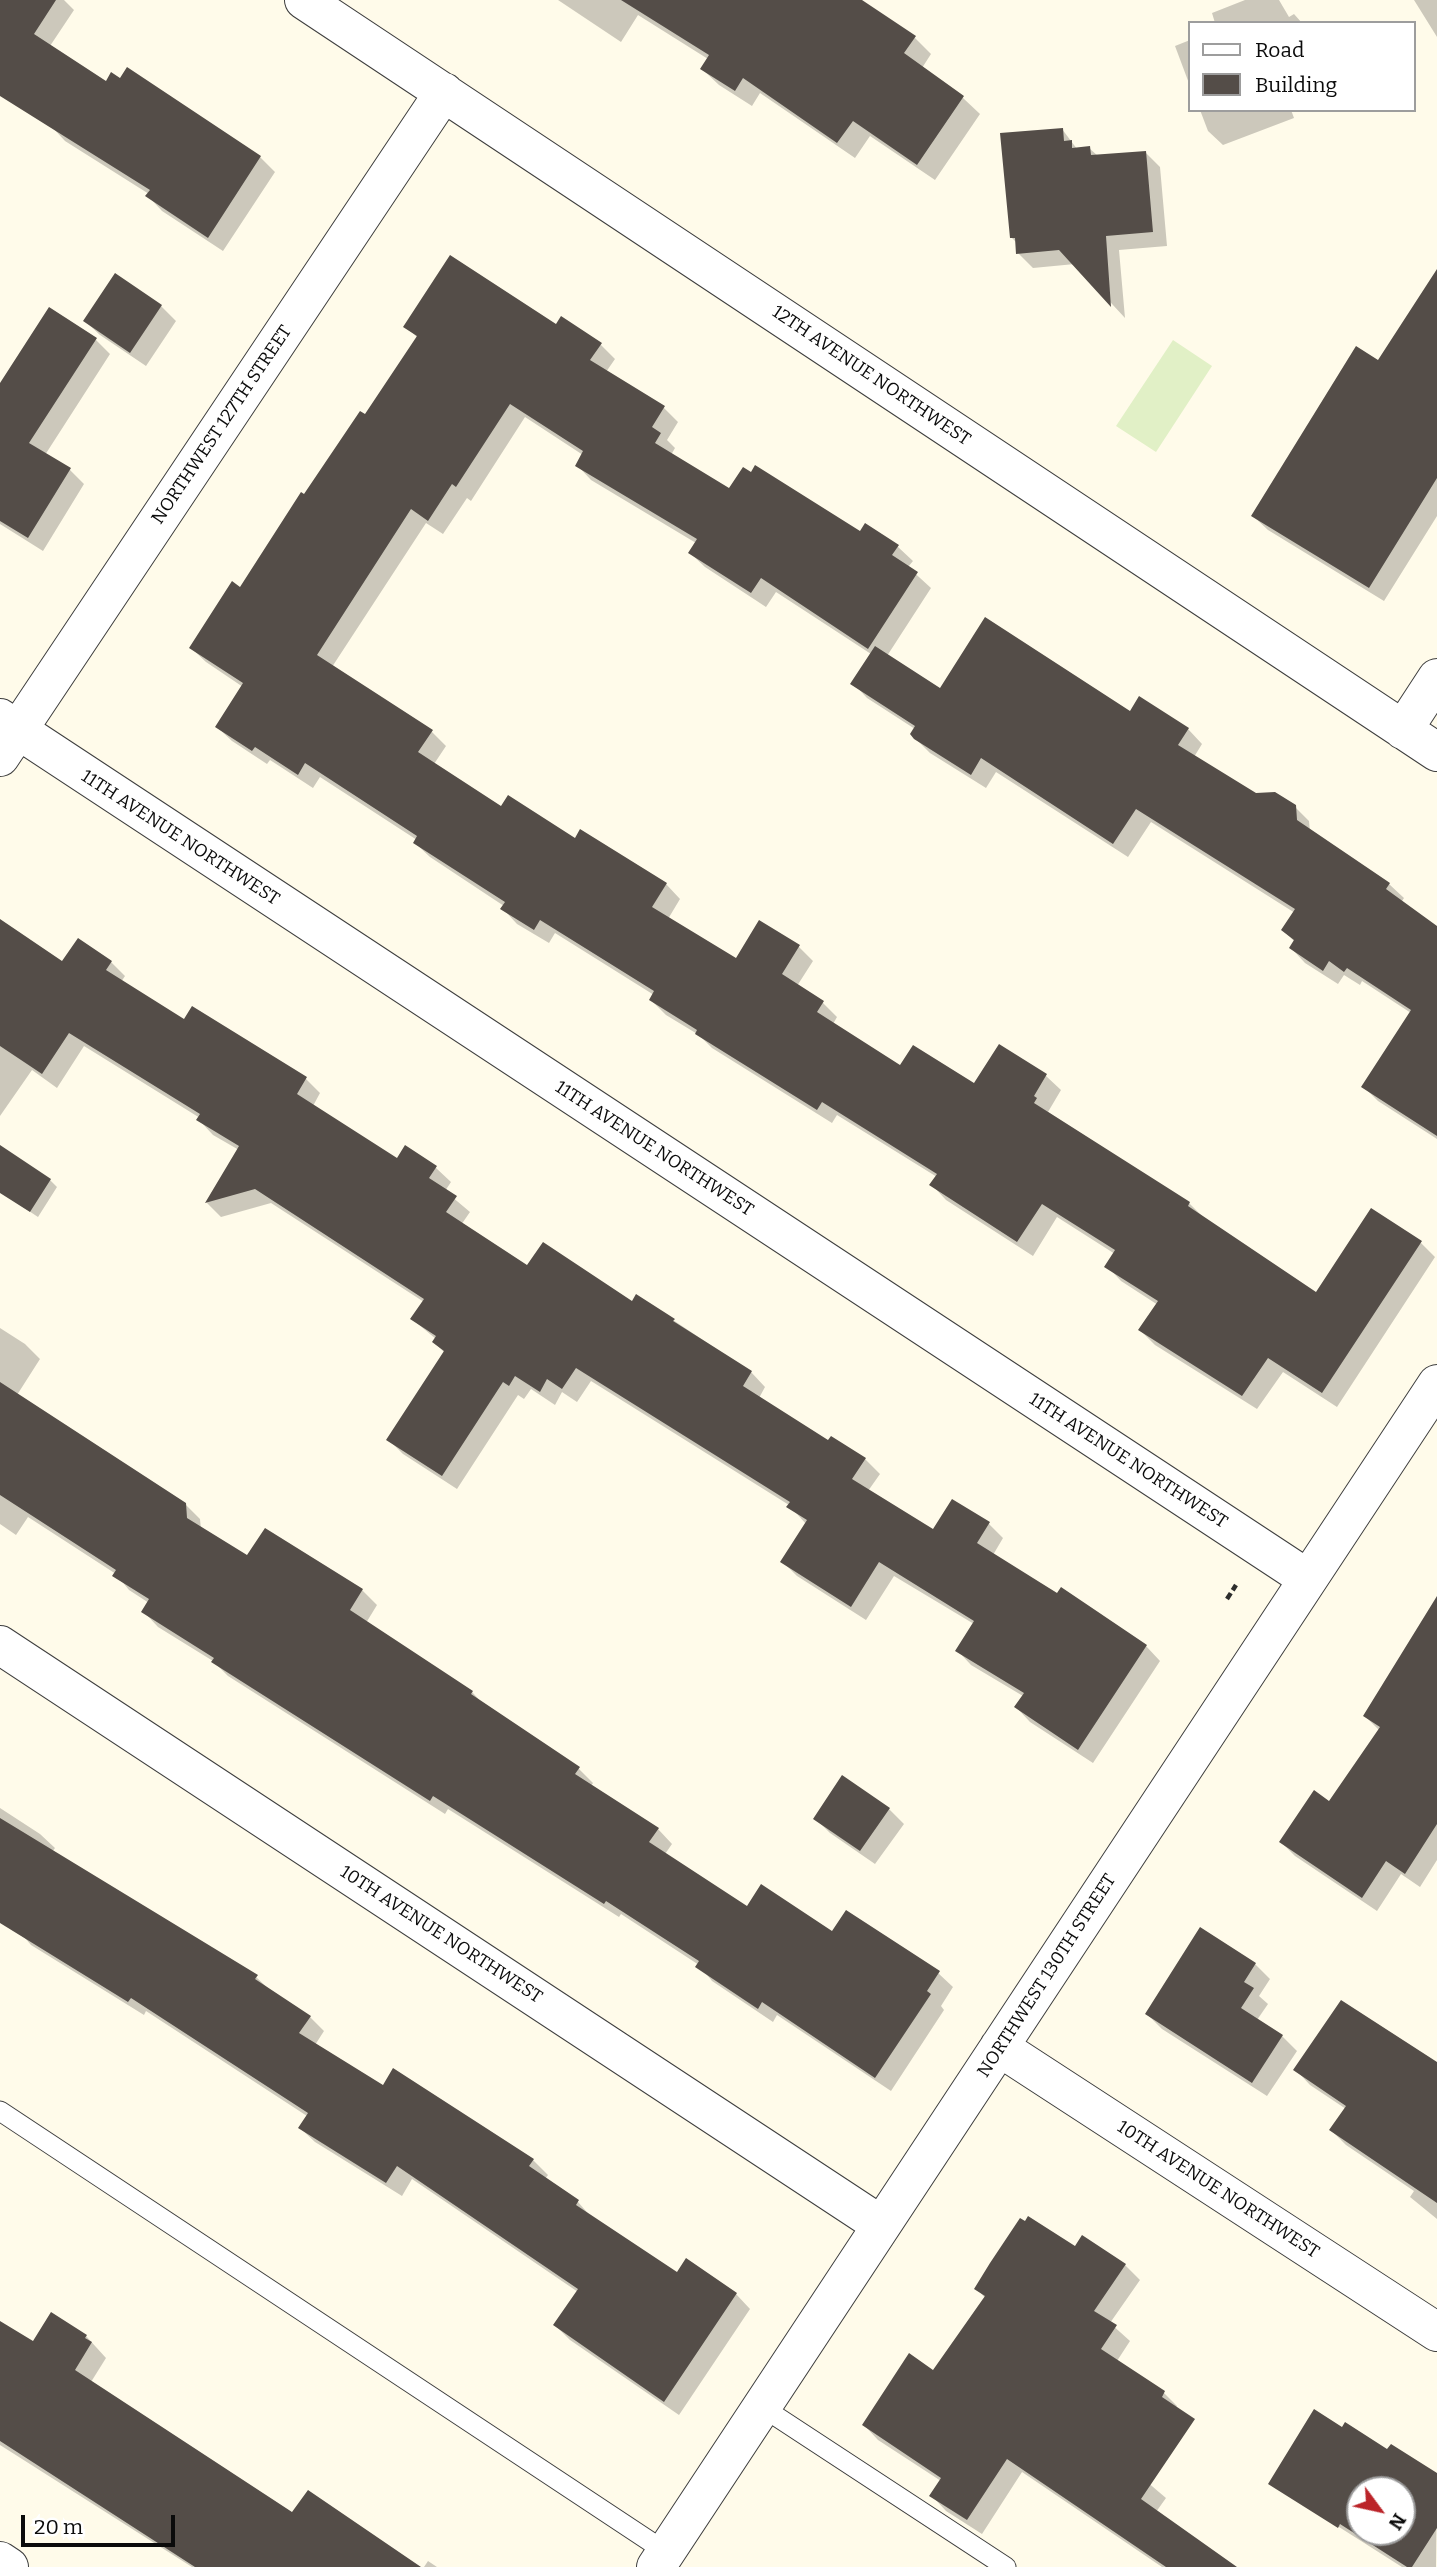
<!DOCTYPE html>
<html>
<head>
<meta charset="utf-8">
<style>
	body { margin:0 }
	#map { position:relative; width:1437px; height:2567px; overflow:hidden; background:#fffbea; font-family:Bitter,serif }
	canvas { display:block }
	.legend { position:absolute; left:1188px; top:21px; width:228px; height:91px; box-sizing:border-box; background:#fff; border:2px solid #9d9d9d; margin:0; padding:9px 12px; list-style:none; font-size:21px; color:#0b0b0b }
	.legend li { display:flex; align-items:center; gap:14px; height:35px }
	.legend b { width:35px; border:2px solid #9d9d9d }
	.north { position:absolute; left:1346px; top:2476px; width:70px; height:70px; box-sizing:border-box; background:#fff; border:2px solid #9d9d9d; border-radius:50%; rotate:123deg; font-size:19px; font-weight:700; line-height:28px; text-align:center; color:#0b0b0b }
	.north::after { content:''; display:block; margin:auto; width:24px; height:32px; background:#bb2429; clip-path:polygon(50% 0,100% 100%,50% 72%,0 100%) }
	.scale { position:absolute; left:21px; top:2515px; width:154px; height:32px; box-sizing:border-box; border:4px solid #0b0b0b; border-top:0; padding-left:9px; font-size:21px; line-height:24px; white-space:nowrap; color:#0b0b0b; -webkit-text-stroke:5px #fff; paint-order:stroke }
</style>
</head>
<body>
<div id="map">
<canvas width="1437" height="2567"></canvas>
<ul class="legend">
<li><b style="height:9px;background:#fff"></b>Road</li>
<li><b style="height:19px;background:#544d48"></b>Building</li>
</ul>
<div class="north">N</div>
<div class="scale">20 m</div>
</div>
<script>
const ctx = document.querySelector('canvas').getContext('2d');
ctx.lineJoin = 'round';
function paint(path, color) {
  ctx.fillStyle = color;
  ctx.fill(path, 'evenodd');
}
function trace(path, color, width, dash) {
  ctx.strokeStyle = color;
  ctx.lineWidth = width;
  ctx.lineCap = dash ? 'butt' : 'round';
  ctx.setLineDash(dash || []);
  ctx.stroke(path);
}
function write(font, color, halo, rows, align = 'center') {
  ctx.font = font + ' Bitter,serif';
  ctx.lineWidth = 7;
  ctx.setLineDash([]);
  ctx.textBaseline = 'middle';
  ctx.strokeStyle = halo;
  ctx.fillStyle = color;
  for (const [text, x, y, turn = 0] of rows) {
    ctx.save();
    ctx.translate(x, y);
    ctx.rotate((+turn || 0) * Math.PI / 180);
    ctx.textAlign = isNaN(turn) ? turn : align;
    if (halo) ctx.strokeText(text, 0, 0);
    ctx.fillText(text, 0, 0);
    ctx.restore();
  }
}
const pitch = new Path2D(`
	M 1173,340 L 1212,366 L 1156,452 L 1116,426 Z`);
const shadow = new Path2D(`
	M 0,0 L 64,0 L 74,10 L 50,46 L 106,83 L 260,157 L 275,172 L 223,251 L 162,211 L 148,196 L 149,194 L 65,141 L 51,126 L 0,92 Z
	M 558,0 L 854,0 L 915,38 L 931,54 L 922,68 L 963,98 L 980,114 L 935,180 L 870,136 L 855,158 L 760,93 L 752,106 L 719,85 L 702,69 L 708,59 L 638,15 L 621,42 Z
	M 1245,0 L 1279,0 L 1289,17 L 1294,14 L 1302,23 L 1215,23 L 1212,13 Z
	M 1414,0 L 1437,0 L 1437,37 Z
	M 1190,40 L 1190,86 L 1175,46 Z
	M 1200,110 L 1291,110 L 1294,118 L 1223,145 L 1208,131 Z
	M 1062,129 L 1077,149 L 1089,148 L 1098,156 L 1145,152 L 1160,167 L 1167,246 L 1119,250 L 1125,318 L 1075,264 L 1033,268 L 1018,253 L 1017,243 L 1011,237 Z
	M 1437,272 L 1437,516 L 1384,601 L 1268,530 L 1253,516 L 1379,362 Z
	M 115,276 L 161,306 L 176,321 L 146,366 L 100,335 L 85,321 Z
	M 557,326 L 600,344 L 615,359 L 606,372 L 663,407 L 678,422 L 667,440 L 675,448 L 671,455 L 730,491 L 860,534 L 866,525 L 898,547 L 913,561 L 908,567 L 931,588 L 887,656 L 940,690 L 1130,713 L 1188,729 L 1202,744 L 1194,757 L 1255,795 L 1294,806 L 1309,821 L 1310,832 L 1389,884 L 1404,898 L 1400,904 L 1437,938 L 1437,1139 L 1378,1101 L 1364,1087 L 1411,1013 L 1362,981 L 1360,985 L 1344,975 L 1338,984 L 1305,963 L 1291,948 L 1295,942 L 1283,930 L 1295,913 L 1151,822 L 1128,857 L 996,772 L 986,788 L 930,753 L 915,738 L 915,729 L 867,698 L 853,683 L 871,654 L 776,592 L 766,607 L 705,567 L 690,553 L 696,543 L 591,480 L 577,465 L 583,455 L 525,417 L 471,501 L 467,498 L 443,534 L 426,523 L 332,667 L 431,731 L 446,746 L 434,764 L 502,808 L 666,884 L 680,899 L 668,919 L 737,961 L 798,946 L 813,961 L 797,986 L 823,1003 L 837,1017 L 833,1024 L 901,1068 L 975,1086 L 999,1046 L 1046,1076 L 1061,1090 L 1048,1112 L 1189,1203 L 1204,1218 L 1317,1295 L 1421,1243 L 1435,1257 L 1337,1407 L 1283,1372 L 1257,1409 L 1155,1345 L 1140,1330 L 1158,1305 L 1121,1281 L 1107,1266 L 1115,1254 L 1057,1217 L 1033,1256 L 946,1200 L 932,1185 L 937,1177 L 837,1115 L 832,1123 L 712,1048 L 699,1035 L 666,1015 L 651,1000 L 654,995 L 555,933 L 549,943 L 517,924 L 503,909 L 504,906 L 430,857 L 415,843 L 417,840 L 320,777 L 313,788 L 270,760 L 267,764 L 232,741 L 217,727 L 243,687 L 206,662 L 191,648 L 240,589 L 365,417 L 418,338 L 406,327 Z
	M 96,340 L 110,354 L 45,455 L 70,470 L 84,484 L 43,551 L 0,524 L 0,386 Z
	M 0,932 L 62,963 L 111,962 L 125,976 L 121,982 L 184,1022 L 306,1079 L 320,1093 L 313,1106 L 397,1160 L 406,1147 L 436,1168 L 451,1182 L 445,1191 L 470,1212 L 461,1225 L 528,1268 L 632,1304 L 637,1296 L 751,1372 L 765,1387 L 759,1398 L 829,1442 L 865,1459 L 880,1474 L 868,1491 L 933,1532 L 952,1501 L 989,1524 L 1003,1538 L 993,1555 L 1146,1646 L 1160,1661 L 1093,1763 L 1030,1722 L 1016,1707 L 1023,1696 L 971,1665 L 957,1650 L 974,1624 L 894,1576 L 866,1620 L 797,1576 L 783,1562 L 806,1524 L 789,1505 L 591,1381 L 577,1402 L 562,1392 L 555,1405 L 531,1389 L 524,1399 L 518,1395 L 457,1489 L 403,1454 L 389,1440 L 445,1353 L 434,1342 L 436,1339 L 412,1319 L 424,1302 L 271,1203 L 221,1217 L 207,1203 L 239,1150 L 213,1135 L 199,1120 L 200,1118 L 84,1046 L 57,1088 L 32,1070 L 0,1116 Z
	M 50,1180 L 57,1187 L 38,1217 L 0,1192 L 0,1188 Z
	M 0,1328 L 25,1344 L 40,1359 L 17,1395 L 185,1504 L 200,1519 L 201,1529 L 248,1558 L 362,1590 L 377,1605 L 366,1623 L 472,1692 L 485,1706 L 579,1769 L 593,1783 L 591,1786 L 658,1829 L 672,1844 L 665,1854 L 748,1909 L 833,1934 L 938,1973 L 953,1987 L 941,2006 L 944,2010 L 891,2091 L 777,2015 L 773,2022 L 712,1981 L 699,1965 L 621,1914 L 619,1917 L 448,1809 L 445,1814 L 228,1676 L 213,1661 L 158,1627 L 144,1612 L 149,1603 L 129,1590 L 116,1574 L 28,1517 L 16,1535 L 0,1524 Z
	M 1437,1601 L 1437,1860 L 1420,1887 L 1401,1874 L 1377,1911 L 1295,1856 L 1281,1842 L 1329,1803 L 1380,1731 L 1365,1716 Z
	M 0,1808 L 40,1834 L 55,1848 L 52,1852 L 256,1977 L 272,1992 L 310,2017 L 324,2031 L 315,2045 L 383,2087 L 533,2160 L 548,2175 L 545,2179 L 578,2202 L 592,2218 L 678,2274 L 736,2294 L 750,2309 L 679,2415 L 570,2340 L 555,2325 L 578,2292 L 412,2179 L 402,2196 L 315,2142 L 300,2128 L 307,2116 L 146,2011 L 144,2015 L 31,1945 L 0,1909 Z
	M 889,1809 L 904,1824 L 875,1864 L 830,1833 L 815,1818 Z
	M 1201,1929 L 1255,1964 L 1270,1979 L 1259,1996 L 1268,2004 L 1257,2020 L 1282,2036 L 1297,2051 L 1267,2096 L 1162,2029 L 1147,2014 Z
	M 1437,2065 L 1437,2219 L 1410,2197 L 1414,2191 L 1346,2145 L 1331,2130 L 1346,2109 L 1310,2085 L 1296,2070 Z
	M 1075,2248 L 1125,2265 L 1140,2280 L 1110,2323 L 1130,2341 L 1117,2361 L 1162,2391 L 1177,2406 L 1133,2470 L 1166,2498 L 1156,2512 L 1234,2567 L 1162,2567 L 1022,2472 L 982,2534 L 946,2511 L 932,2496 L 941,2481 L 878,2440 L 864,2425 L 934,2372 L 986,2299 L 977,2289 Z
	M 0,2323 L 33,2343 L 86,2336 L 106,2358 L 91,2382 L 293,2515 L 421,2567 L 192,2567 L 0,2445 Z
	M 1343,2430 L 1437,2475 L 1436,2567 L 1402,2567 L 1287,2494 ZM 1360,2490 L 1402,2490 L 1402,2532 L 1360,2532 Z
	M 428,2561 L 437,2567 L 424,2567 Z`);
const building = new Path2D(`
	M 0,0 L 56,0 L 34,34 L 106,81 L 111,72 L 120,78 L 127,67 L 261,156 L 208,238 L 145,196 L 150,190 L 0,96 Z
	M 621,0 L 862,0 L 916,36 L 904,53 L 964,96 L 917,165 L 853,121 L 837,143 L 743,78 L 735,91 L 700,69 L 709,55 Z
	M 1063,128 L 1064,141 L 1072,140 L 1072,148 L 1090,146 L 1091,155 L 1146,151 L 1153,232 L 1106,236 L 1111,307 L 1059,250 L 1016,254 L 1015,238 L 1010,238 L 1000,133 Z
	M 450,255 L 556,324 L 561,316 L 602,343 L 590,360 L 665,406 L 652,427 L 661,433 L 655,443 L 729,488 L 743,467 L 751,472 L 755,465 L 860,531 L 865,523 L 899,545 L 892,555 L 918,572 L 868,649 L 761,578 L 751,593 L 688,553 L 697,539 L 575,466 L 583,451 L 510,404 L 456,487 L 452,484 L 428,521 L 411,509 L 317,655 L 433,730 L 418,752 L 501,806 L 508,795 L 575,838 L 580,829 L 667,883 L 652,907 L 736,958 L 759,920 L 800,945 L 782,974 L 824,1001 L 817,1012 L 900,1065 L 913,1045 L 974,1083 L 999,1044 L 1047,1074 L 1034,1096 L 1037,1098 L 1034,1103 L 1190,1202 L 1188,1206 L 1316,1292 L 1371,1208 L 1422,1241 L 1322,1393 L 1268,1358 L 1242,1396 L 1138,1330 L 1158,1301 L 1104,1267 L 1115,1250 L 1042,1204 L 1017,1242 L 929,1185 L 937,1174 L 822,1102 L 817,1110 L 695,1034 L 697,1030 L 649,1000 L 654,991 L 540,920 L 534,930 L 500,909 L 505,902 L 413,843 L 417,836 L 305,763 L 298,775 L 255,747 L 252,751 L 215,727 L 243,683 L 189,648 L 232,581 L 240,587 L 301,492 L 304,494 L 360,411 L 365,414 L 417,336 L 403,327 Z
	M 1437,269 L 1437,478 L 1369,588 L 1251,516 L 1356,346 L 1378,360 Z
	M 115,273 L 162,305 L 130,353 L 83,321 Z
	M 49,307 L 97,338 L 29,443 L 71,468 L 28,538 L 0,521 L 0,383 Z
	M 985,617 L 1130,711 L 1139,696 L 1189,728 L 1178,745 L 1256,793 L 1275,792 L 1296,805 L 1297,820 L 1390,883 L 1386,889 L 1437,926 L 1437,1136 L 1361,1087 L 1411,1010 L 1347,968 L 1344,972 L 1329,961 L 1323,971 L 1289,948 L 1294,940 L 1281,930 L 1295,909 L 1136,809 L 1113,844 L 981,758 L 971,775 L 914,739 L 910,734 L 915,726 L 850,684 L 875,646 L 940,688 Z
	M 0,919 L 62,961 L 78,938 L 112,961 L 106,970 L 184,1019 L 192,1006 L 307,1077 L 297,1094 L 397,1158 L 405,1145 L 437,1166 L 429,1178 L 457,1196 L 446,1212 L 527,1265 L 543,1242 L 632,1301 L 636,1294 L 675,1319 L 673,1321 L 752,1371 L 743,1386 L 828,1440 L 831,1436 L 866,1458 L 852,1479 L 933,1529 L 952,1499 L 990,1522 L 977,1543 L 1057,1593 L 1061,1587 L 1147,1645 L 1078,1750 L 1014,1707 L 1024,1693 L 955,1651 L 974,1621 L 879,1562 L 851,1607 L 780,1562 L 807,1520 L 786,1507 L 790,1502 L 576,1368 L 562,1389 L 547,1379 L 540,1392 L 515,1376 L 509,1386 L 503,1382 L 442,1476 L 386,1440 L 444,1351 L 432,1342 L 436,1336 L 410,1319 L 424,1299 L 255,1189 L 205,1203 L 239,1146 L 196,1120 L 200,1114 L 69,1033 L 42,1074 L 0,1046 Z
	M 0,1145 L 51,1179 L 30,1212 L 0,1193 Z
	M 0,1382 L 186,1503 L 187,1518 L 247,1555 L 265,1528 L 363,1589 L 350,1610 L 473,1691 L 471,1694 L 580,1767 L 575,1774 L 659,1828 L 649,1842 L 747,1906 L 761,1884 L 832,1931 L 846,1910 L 940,1971 L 927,1991 L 931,1994 L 875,2078 L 762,2002 L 758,2009 L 695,1967 L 699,1961 L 606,1901 L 604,1904 L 433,1796 L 430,1801 L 211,1662 L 214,1658 L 141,1612 L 149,1599 L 112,1576 L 116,1570 L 0,1495 Z
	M 1437,1596 L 1437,1824 L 1405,1874 L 1386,1861 L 1362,1898 L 1279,1842 L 1314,1790 L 1329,1801 L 1380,1727 L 1363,1716 Z
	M 842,1775 L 890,1808 L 860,1851 L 813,1819 Z
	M 0,1818 L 258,1975 L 255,1979 L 311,2016 L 299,2033 L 383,2085 L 393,2068 L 534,2159 L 529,2166 L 579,2200 L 576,2205 L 677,2272 L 686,2258 L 737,2293 L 664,2402 L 553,2325 L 578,2289 L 397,2166 L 386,2183 L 298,2128 L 308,2113 L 131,1998 L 128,2002 L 0,1923 Z
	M 1200,1927 L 1256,1963 L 1244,1982 L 1254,1988 L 1241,2008 L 1283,2035 L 1252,2083 L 1145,2014 Z
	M 1341,2000 L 1437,2062 L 1437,2203 L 1329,2130 L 1346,2106 L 1293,2070 Z
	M 1028,2216 L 1075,2246 L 1082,2235 L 1126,2264 L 1094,2311 L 1117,2325 L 1101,2349 L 1165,2391 L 1162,2397 L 1195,2419 L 1141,2499 L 1237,2567 L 1166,2567 L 1007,2459 L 967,2520 L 929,2496 L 941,2478 L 862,2425 L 909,2353 L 933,2370 L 985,2296 L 974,2289 L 990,2263 L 1020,2218 L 1025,2221 Z
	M 51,2312 L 87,2335 L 85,2338 L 92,2342 L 75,2370 L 292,2512 L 308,2490 L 421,2567 L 195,2567 L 0,2441 L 0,2321 L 33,2341 Z
	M 1314,2409 L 1342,2427 L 1345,2422 L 1387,2449 L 1391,2444 L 1437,2473 L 1437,2528 L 1412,2567 L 1407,2567 L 1340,2524 L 1338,2528 L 1268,2484 ZM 1360,2490 L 1402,2490 L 1402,2532 L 1360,2532 Z`);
const path = new Path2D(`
	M 1227,1599 L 1236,1585`);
const service = new Path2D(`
	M 0,2111 L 666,2552
	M 762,2407 L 1006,2567`);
const minor = new Path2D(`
	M 304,0 L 1437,752
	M 0,718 L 1308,1579
	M 1403,730 L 1437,678
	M 0,757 L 444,92
	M 0,1645 L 881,2225
	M 999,2047 L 1437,2332
	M 0,2561 L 9,2567
	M 656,2567 L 1437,1384`);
const streetNames = [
	["12TH AVENUE NORTHWEST",871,376,34],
	["NORTHWEST 127TH STREET",222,425,-56],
	["11TH AVENUE NORTHWEST",180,838,33],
	["11TH AVENUE NORTHWEST",654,1149,33],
	["11TH AVENUE NORTHWEST",1128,1461,33],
	["10TH AVENUE NORTHWEST",441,1935,33],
	["NORTHWEST 130TH STREET",1047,1976,-57],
	["10TH AVENUE NORTHWEST",1218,2190,33]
];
paint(pitch, '#e1f0c6');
paint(shadow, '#0003');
paint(building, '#544d48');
trace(service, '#3e3e3e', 21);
trace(minor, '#3e3e3e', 40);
trace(path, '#2d2d2d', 4.5, [7, 3.5]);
trace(service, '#fff', 19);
trace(minor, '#fff', 38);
write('18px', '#0b0b0b', '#fff', streetNames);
</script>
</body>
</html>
